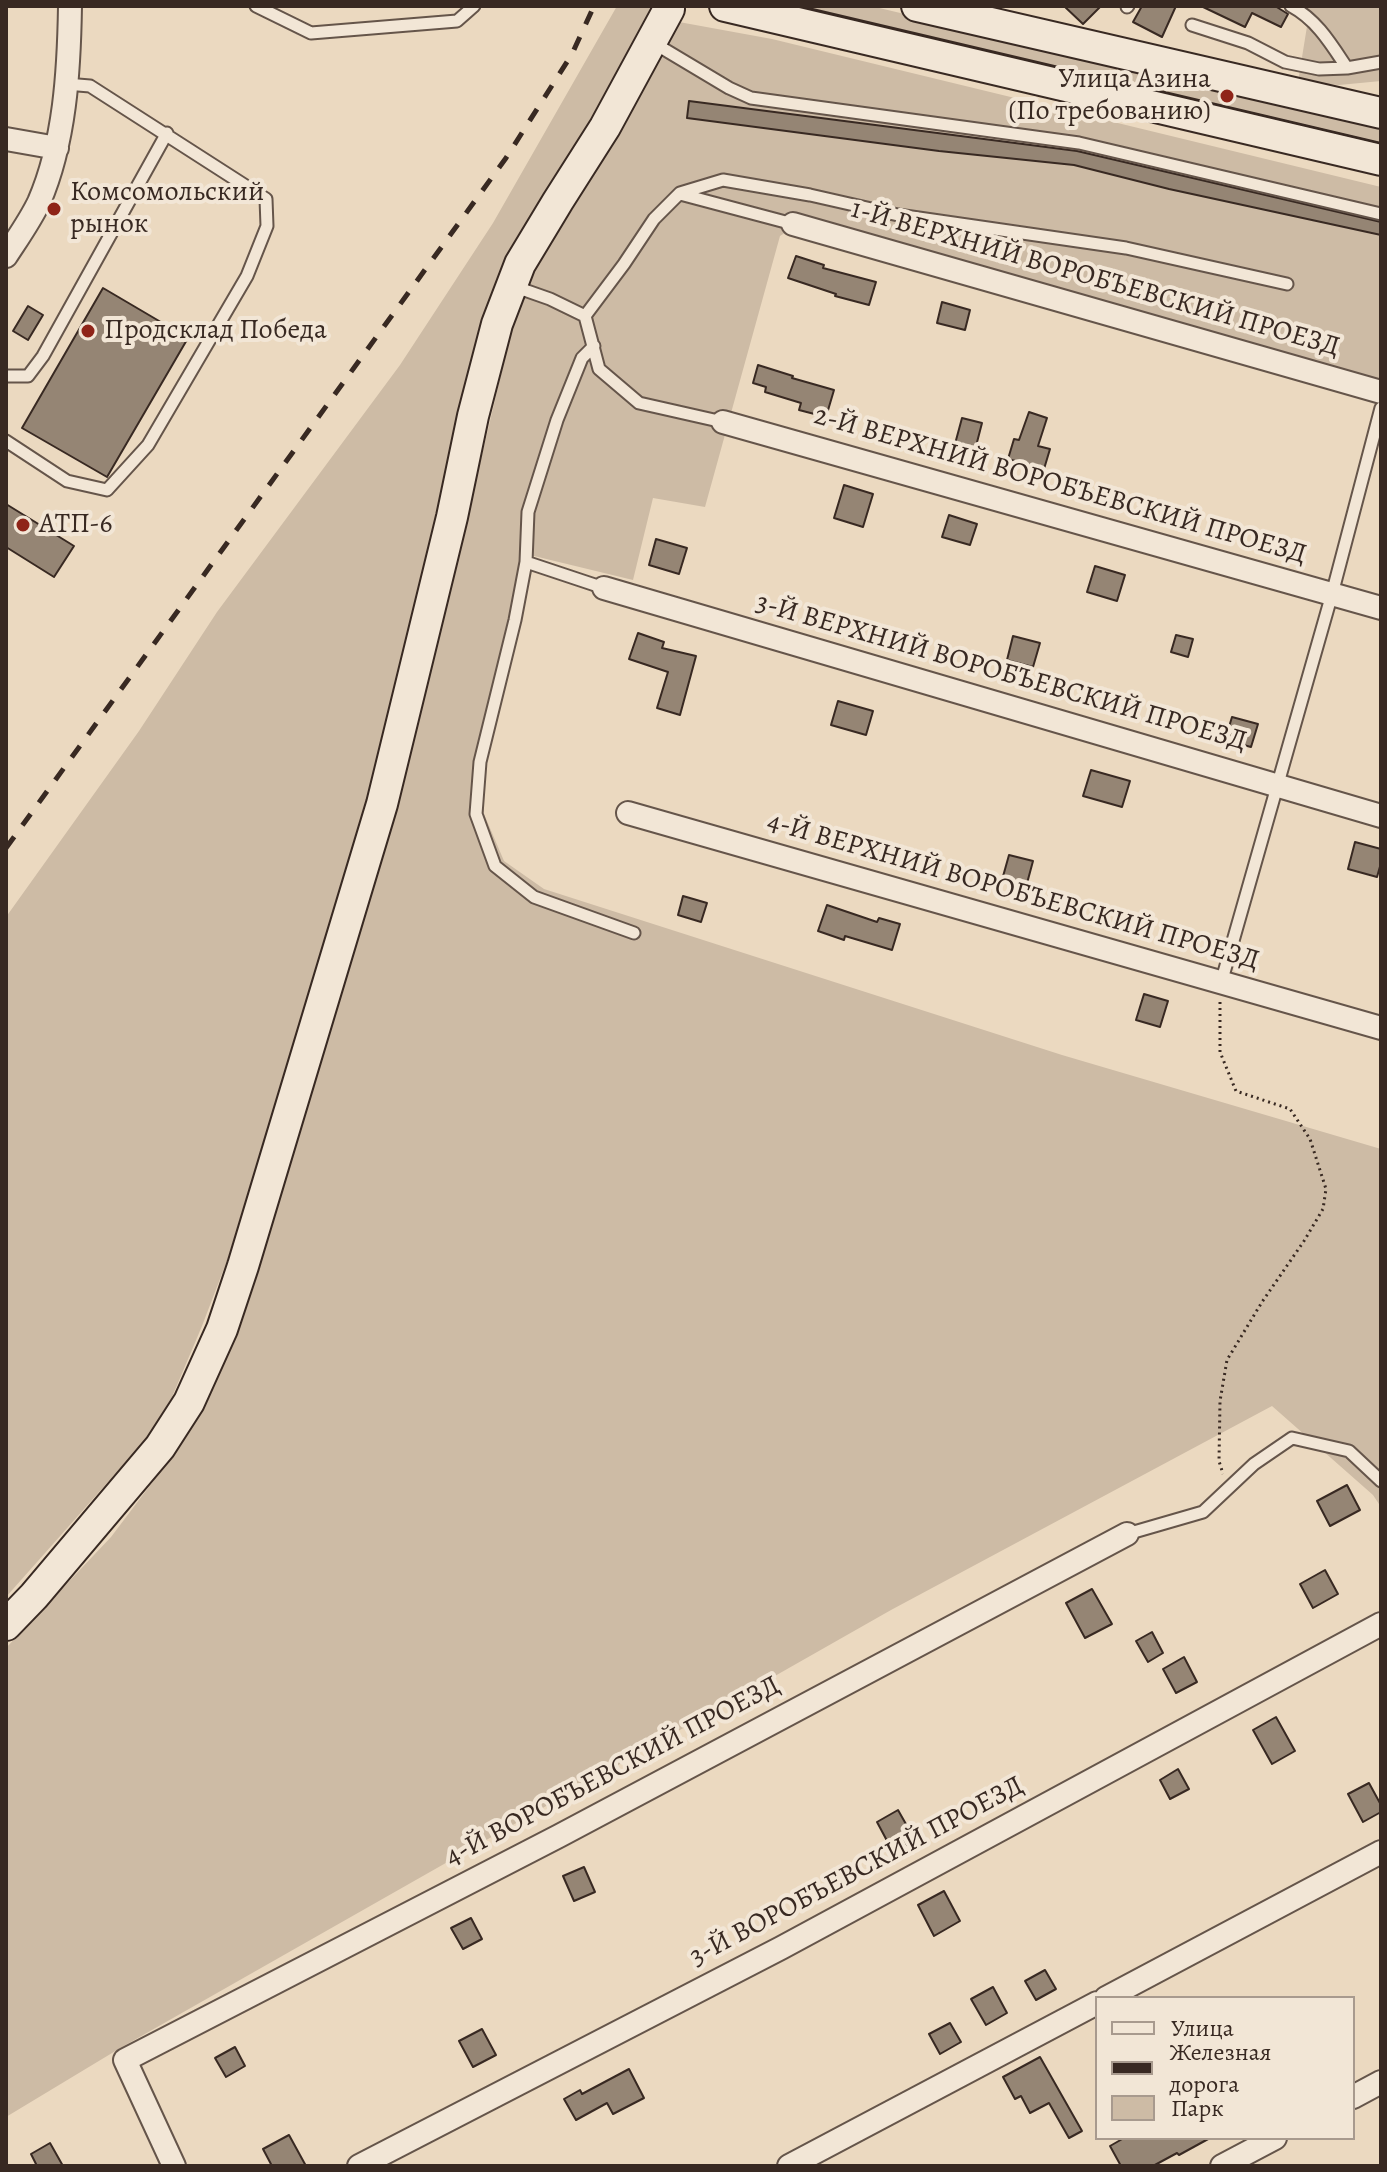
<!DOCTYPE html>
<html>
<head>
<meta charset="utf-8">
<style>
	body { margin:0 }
	#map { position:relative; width:1387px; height:2172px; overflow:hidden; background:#ebd9c0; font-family:Alegreya,serif }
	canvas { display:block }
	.frame { position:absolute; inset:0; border:8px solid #382922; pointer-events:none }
	.legend { position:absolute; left:1095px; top:1996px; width:260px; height:144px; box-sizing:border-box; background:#f2e6d6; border:2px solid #a89a8e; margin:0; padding:10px 14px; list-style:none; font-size:24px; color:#382922 }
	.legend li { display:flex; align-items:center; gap:16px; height:40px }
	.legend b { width:40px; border:2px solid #a89a8e }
</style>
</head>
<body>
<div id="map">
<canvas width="1387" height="2172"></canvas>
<div class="frame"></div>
<ul class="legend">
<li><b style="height:10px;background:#f2e6d6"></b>Улица</li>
<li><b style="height:10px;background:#382922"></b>Железная дорога</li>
<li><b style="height:22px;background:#cdbba5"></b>Парк</li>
</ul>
</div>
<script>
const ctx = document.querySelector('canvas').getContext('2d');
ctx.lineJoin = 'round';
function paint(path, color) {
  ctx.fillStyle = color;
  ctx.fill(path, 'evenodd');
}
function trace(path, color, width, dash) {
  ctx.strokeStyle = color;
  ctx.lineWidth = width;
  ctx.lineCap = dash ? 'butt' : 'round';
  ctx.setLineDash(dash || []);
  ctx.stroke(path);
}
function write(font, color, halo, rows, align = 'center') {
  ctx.font = font + ' Alegreya,serif';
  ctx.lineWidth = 8;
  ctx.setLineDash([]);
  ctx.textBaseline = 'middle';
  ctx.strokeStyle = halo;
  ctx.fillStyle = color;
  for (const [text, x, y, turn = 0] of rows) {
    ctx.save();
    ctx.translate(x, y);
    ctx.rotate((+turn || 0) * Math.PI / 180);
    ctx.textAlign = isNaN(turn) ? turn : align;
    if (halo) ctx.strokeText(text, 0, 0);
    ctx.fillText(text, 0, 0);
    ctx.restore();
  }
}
const green = new Path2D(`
	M 617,6 L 656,6 L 594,120 L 547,193 L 437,519 L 368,798 L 228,1258 L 202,1326 L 172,1397 L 147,1438 L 6,1597 L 6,917 L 139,731 L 217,612 L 400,365 L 493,223 Z
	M 776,6 L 871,6 L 1381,128 L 1381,150 Z
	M 1300,6 L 1381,6 L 1381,81 L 1339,85 L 1298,82 L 1309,14 Z
	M 679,22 L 772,39 L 1381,187 L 1381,403 L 789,230 L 780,236 L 705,507 L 653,498 L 633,580 L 534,556 L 484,771 L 484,814 L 504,861 L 544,889 L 1062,1055 L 1381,1149 L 1381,1507 L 1373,1495 L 1272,1406 L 891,1610 L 122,2047 L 6,2117 L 6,1648 L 111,1537 L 170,1459 L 200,1406 L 396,803 L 468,514 L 512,328 L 532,270 Z`);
const building = new Path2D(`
	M 1064,6 L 1101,6 L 1083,24 Z
	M 1142,6 L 1176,6 L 1162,37 L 1133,22 Z
	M 1201,6 L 1275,6 L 1288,14 L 1281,27 L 1252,13 L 1245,27 Z
	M 689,101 L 1077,151 L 1381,222 L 1381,235 L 1169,189 L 1074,165 L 939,151 L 687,118 Z
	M 796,256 L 824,265 L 823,268 L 876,282 L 869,305 L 835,296 L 836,294 L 788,278 Z
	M 103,288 L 188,338 L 107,477 L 22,428 Z
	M 942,302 L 970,310 L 965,330 L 937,323 Z
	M 28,306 L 43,315 L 28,340 L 13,331 Z
	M 758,365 L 793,376 L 792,378 L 834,390 L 826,417 L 799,410 L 801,403 L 765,392 L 766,387 L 753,383 Z
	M 1029,412 L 1047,418 L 1038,446 L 1050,449 L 1044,469 L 1008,459 L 1014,439 L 1019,440 Z
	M 962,418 L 982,423 L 975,450 L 955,444 Z
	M 844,485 L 873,494 L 863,527 L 834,518 Z
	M 6,504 L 74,546 L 54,577 L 6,547 Z
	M 949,515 L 977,524 L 970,545 L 942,537 Z
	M 656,539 L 687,548 L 679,574 L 649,565 Z
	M 1095,566 L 1125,575 L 1117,601 L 1087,592 Z
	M 638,633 L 664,642 L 662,648 L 696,656 L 680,715 L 657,708 L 668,672 L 629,659 Z
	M 1176,635 L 1193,639 L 1188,657 L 1171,652 Z
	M 1013,636 L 1040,643 L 1033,667 L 1007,660 Z
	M 838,701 L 873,711 L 866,735 L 831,725 Z
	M 1232,717 L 1258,724 L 1251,747 L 1225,740 Z
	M 1091,770 L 1130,781 L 1122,807 L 1083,796 Z
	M 1355,842 L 1381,849 L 1381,863 L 1377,877 L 1348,869 Z
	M 1009,855 L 1033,861 L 1026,887 L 1002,880 Z
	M 683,896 L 707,903 L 701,922 L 678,915 Z
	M 827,905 L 877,922 L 879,918 L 900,924 L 892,950 L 845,936 L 844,940 L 818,931 Z
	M 1144,994 L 1168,1001 L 1160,1027 L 1136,1020 Z
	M 1347,1485 L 1360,1510 L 1330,1526 L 1317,1501 Z
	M 1325,1570 L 1338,1594 L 1313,1608 L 1300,1584 Z
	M 1092,1589 L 1112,1624 L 1085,1638 L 1066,1603 Z
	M 1152,1632 L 1163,1653 L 1148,1662 L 1136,1641 Z
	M 1184,1657 L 1197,1682 L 1176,1693 L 1163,1669 Z
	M 1276,1717 L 1295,1751 L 1272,1764 L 1253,1730 Z
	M 1178,1769 L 1189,1789 L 1170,1799 L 1160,1780 Z
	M 1369,1783 L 1381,1805 L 1381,1812 L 1363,1822 L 1348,1794 Z
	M 898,1810 L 915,1840 L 893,1852 L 877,1822 Z
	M 584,1867 L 595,1892 L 574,1901 L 563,1876 Z
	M 944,1891 L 960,1921 L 934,1936 L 918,1905 Z
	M 471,1918 L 482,1939 L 463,1949 L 451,1928 Z
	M 1045,1970 L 1056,1989 L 1036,2000 L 1025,1981 Z
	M 993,1987 L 1007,2013 L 986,2025 L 971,1999 Z
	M 950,2023 L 961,2042 L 940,2054 L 929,2034 Z
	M 482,2029 L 496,2055 L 473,2067 L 459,2041 Z
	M 235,2047 L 245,2066 L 226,2077 L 215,2058 Z
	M 1040,2057 L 1082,2131 L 1069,2138 L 1049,2103 L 1030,2113 L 1021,2096 L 1015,2099 L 1003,2077 Z
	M 629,2069 L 644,2098 L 613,2114 L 607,2103 L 576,2120 L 564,2099 L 580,2090 L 582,2094 Z
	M 289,2135 L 306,2166 L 272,2166 L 263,2149 Z
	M 1124,2138 L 1210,2138 L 1179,2155 L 1177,2153 L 1153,2166 L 1121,2166 L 1110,2146 Z
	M 50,2143 L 63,2166 L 37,2166 L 31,2154 Z`);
const path = new Path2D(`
	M 1220,1002 L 1220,1052 L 1236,1091 L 1290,1109 L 1310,1139 L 1326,1189 L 1323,1209 L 1304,1241 L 1262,1302 L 1227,1360 L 1220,1401 L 1219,1461 L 1223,1474`);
const lane = new Path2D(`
	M 256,6 L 311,33 L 457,21 L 474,6
	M 1291,6 C 1317,20 1331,44 1347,68
	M 1127,7 L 1128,6
	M 1192,25 L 1248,43 L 1285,62 L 1319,69 L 1347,68 L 1381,62
	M 652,42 L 729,88 L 751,98 L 1079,143 L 1381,214
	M 680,194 L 793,224
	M 513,286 L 550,299 L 585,316
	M 7,376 L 28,376 L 43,356 L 167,133
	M 723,422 L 639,403 L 599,369 L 585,316 L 624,264 L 654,219 L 680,193 L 723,180 L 810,195 L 898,215 L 1126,248 L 1287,284
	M 6,441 L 67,481 L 107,490 L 148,445 L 247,276 L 267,226 L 266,199 L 90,86 L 66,84
	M 526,562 L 528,512 L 557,420 L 582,358 L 594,346
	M 604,588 L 526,562 L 515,620 L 480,762 L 476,814 L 495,866 L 534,897 L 634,933
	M 1221,983 L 1332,594 L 1381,408
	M 1127,1534 L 1203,1512 L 1254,1464 L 1292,1438 L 1349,1451 L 1381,1481`);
const street = new Path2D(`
	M 6,139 L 57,148
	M 793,224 L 1381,392
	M 6,256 C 17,239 30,221 39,202 C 65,142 69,71 70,6
	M 723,422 L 1381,608
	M 604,588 L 1381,816
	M 628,813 L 1381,1028
	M 1106,1998 L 1381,1852
	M 1353,2097 L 1381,2082
	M 174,2166 L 125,2060 L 559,1836 L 1127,1534
	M 359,2166 L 781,1948 L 1381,1624
	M 789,2166 L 1097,2003
	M 1222,2166 L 1275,2138`);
const secondary = new Path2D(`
	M 725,6 L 1381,160
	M 917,6 L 1381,113
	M 6,1625 L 34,1596 L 160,1447 L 189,1402 L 222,1329 L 243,1266 L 382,804 L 452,517 L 473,416 L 497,324 L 520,264 L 558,201 L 605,127 L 669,9`);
const tram = new Path2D(`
	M 800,6 L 1381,143`);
const rail = new Path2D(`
	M 6,848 L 506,158 L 572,54 L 594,6`);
const markers = [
	[1227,96,8,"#8f2418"],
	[54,209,8,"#8f2418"],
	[88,331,8,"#8f2418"],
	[23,525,8,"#8f2418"]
];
const poiNames = [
	["Улица Азина",1211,80,"right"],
	["(По требованию)",1211,112,"right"],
	["Комсомольский",70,193],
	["рынок",70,225],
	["Продсклад Победа",104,331],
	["АТП-6",39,525]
];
const streetNames = [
	["1-Й ВЕРХНИЙ ВОРОБЪЕВСКИЙ ПРОЕЗД",1095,279,16],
	["2-Й ВЕРХНИЙ ВОРОБЪЕВСКИЙ ПРОЕЗД",1060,486,16],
	["3-Й ВЕРХНИЙ ВОРОБЪЕВСКИЙ ПРОЕЗД",1001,673,16],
	["4-Й ВЕРХНИЙ ВОРОБЪЕВСКИЙ ПРОЕЗД",1013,892,16],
	["4-Й ВОРОБЪЕВСКИЙ ПРОЕЗД",613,1772,-28],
	["3-Й ВОРОБЪЕВСКИЙ ПРОЕЗД",857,1872,-28]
];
paint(green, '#cdbba5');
paint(building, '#958574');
trace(building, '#382922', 2);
trace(lane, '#65554a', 15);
trace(street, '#65554a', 26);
trace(secondary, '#382922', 34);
trace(path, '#382922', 3, [2, 4]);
trace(lane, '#f2e6d6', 11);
trace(street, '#f2e6d6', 22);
trace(secondary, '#f2e6d6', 30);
trace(tram, '#382922', 2);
trace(rail, '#382922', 5, [14, 14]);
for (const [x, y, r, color] of markers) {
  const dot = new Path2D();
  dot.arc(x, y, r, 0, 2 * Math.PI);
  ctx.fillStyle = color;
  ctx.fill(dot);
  trace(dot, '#f2e6d6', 3);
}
write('28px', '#382922', '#f2e6d6', poiNames, 'left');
write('28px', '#382922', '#f2e6d6', streetNames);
</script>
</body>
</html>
